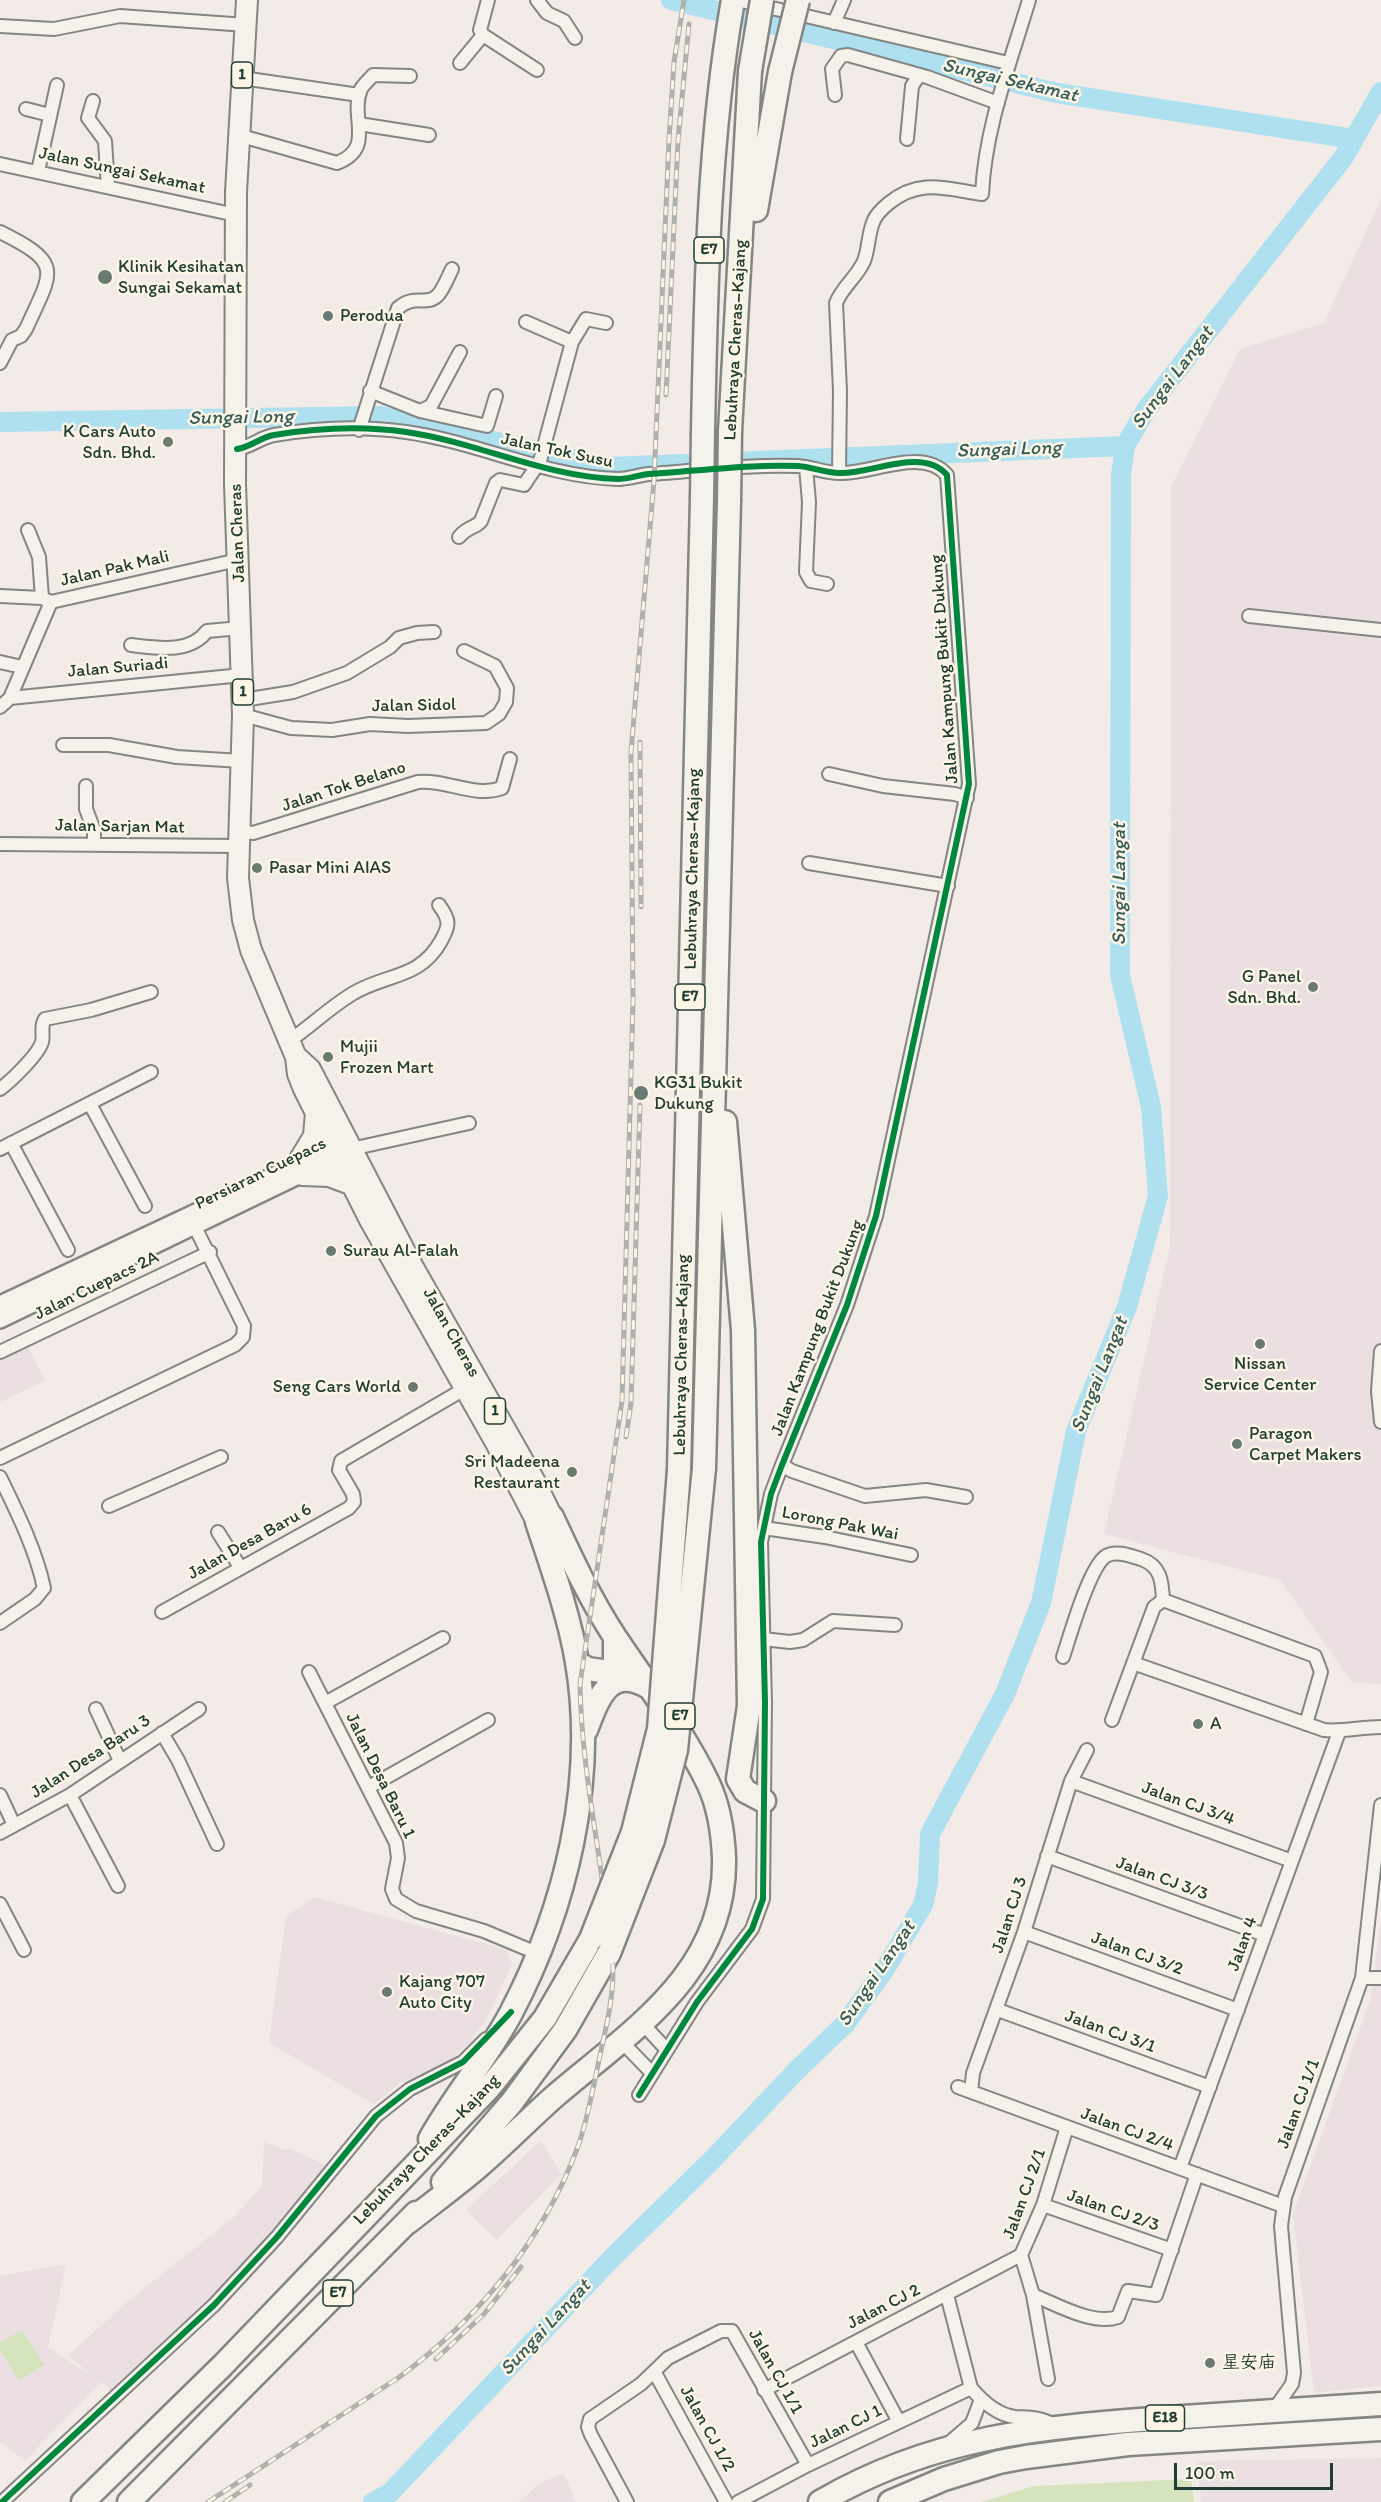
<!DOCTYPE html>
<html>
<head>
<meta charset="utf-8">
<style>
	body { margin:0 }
	#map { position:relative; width:1381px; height:2502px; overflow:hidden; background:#f2ebe8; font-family:Itim,sans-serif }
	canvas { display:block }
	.scale { position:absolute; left:1174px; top:2463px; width:159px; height:27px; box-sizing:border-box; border:3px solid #1f3d34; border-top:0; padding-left:8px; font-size:18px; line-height:21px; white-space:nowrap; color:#1f3d34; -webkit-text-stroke:4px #fcf5e5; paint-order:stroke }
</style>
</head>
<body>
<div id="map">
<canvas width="1381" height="2502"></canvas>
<div class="scale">100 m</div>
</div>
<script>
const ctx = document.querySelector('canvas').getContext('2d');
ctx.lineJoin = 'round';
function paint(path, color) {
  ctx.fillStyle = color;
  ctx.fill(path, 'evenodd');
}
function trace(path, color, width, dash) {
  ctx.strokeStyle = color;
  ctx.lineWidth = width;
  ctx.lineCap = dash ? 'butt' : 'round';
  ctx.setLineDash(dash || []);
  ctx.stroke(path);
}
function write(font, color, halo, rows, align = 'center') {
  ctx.font = font + ' Itim,"LXGW WenKai TC",sans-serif';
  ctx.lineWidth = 5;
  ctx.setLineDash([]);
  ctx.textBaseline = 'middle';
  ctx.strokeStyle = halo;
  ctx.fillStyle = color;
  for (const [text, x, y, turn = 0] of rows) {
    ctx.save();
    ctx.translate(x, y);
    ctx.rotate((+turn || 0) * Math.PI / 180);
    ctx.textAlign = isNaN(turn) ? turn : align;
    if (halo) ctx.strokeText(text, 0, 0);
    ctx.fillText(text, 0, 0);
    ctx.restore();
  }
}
const built = new Path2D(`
	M 1381,199 L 1381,1684 L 1352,1682 L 1280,1580 L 1104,1534 L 1170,1247 L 1171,487 L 1240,349 L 1324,323 Z
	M 27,1344 L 45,1381 L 0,1402 L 0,1356 Z
	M 315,1897 L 507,1950 L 512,1965 L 486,2020 L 468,2045 L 441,2066 L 400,2083 L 374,2104 L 269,2043 L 286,1916 Z
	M 1381,1919 L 1381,2386 L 1314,2393 L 1293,2214 L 1371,1998 Z
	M 541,2140 L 561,2174 L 497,2240 L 466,2210 Z
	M 264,2142 L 286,2150 L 288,2148 L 326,2165 L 254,2254 L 210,2302 L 112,2391 L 101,2382 L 25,2461 L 0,2442 L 0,2276 L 66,2264 L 48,2347 L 98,2380 L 68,2356 L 123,2305 L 233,2218 L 262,2186 Z
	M 1381,2458 L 1381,2502 L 1201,2502 L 1196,2461 Z
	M 564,2474 L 576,2502 L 519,2502 L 541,2482 Z`);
const green = new Path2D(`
	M 22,2330 L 44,2365 L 19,2380 L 0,2350 L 0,2343 Z
	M 1191,2479 L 1194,2502 L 981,2502 L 1034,2486 Z`);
const river = new Path2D(`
	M 671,0 L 1057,93 L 1354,139
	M 0,422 L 381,416 L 609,467 L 1125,446
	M 373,2502 L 390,2493 L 612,2258 L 713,2159 L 796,2071 L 845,2024 L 885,1969 L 923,1905 L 928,1883 L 930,1834 L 1005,1694 L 1041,1603 L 1076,1431 L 1127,1307 L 1158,1196 L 1151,1107 L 1120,975 L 1121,475 L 1125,446 L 1146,410 L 1343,158 L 1381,92`);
const minor = new Path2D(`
	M 488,0 L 480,30 L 483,35 L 537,70
	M 537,0 L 547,13 L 564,21 L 575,38
	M 737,0 L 1008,63
	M 834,23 L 844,0
	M 0,26 L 54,29 L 120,16 L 246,25
	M 460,63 L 483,35
	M 242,78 L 359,95
	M 835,95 L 832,69 L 841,56 L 848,55 L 927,77 L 998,103
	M 93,101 L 88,118 L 105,141 L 108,187
	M 26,109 L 50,115
	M 359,124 L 429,135
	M 238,135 L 337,163 C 376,148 349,117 361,89 C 364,84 369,80 373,75 L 410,76
	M 907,139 L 912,86 L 918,77
	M 0,164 L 236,215
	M 38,171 L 57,85
	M 0,232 C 65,264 52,271 26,329 L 21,336 L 12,340 L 0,363
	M 572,342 L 586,319 L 606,323
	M 370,391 L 420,411 L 431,406 L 460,352
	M 420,411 L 487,426 L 496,396
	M 359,430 L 398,308 C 416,293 426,307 438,295 C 444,288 448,277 452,269
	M 237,449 C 251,447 261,437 274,435 C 316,428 364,426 406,432 C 477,442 545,477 618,479 C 628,479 639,475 649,474 C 698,471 749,464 798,466 C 812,467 825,473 839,473 C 870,475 922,446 947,475 L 969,784 L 876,1216 L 847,1305 L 782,1465 L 771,1494 L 761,1542 L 765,1703 L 763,1899 L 752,1929 L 697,2002 L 639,2095
	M 806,467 L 809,502 L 806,572 L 811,581 L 827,584
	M 839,473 L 840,391 L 836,303 C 842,287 857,277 864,261 C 869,248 868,233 874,220 C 877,213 883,208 889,203 C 920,178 946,189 982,194 C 985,128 1010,64 1029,0
	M 28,530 L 39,557 L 42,598
	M 459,537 C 468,526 476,528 481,521 L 496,483 L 500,480 L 524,485 L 540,461 L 572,342 L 526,322
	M 0,596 L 42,598 L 51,602 L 238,560
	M 1249,616 L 1381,630
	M 131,645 C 157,648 190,654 207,631 L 241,628
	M 0,662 L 22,667
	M 10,698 L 51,602
	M 243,700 L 293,692 L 347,673 L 390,647 L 399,638 L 417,633 L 434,632
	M 0,707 L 10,698 L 242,675
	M 243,715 L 291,728 L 332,730 L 370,724 L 408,726 L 486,723 L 499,714 L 506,702 L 507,688 L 495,666 L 464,651
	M 63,745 L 109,745 L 177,757 L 241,761
	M 829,774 L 883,786 L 955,794 L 967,798
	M 86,786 L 86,809 L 94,830 L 94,843
	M 239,831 L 253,833 L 418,782 C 446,779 474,798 502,788 L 510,759
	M 0,844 L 238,846
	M 809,863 L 948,886
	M 289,1041 C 311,1026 329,1008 352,994 C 386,973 419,980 441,941 C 450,925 450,920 439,905
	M 0,1089 C 11,1081 38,1055 42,1042 C 44,1034 40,1026 45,1019 L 91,1010 L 151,992
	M 90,1104 L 145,1206
	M 11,1143 L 68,1250
	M 0,1149 L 151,1072
	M 351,1149 L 469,1123
	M 1381,1351 L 1378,1391 L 1381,1422
	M 0,1352 L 210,1252
	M 0,1458 L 235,1345 L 243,1337 L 244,1326 L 195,1227
	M 782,1465 L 792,1471 L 865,1496 L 926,1490 L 966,1497
	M 0,1477 C 17,1512 36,1550 44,1588 L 35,1599 L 0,1623
	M 109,1506 L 221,1457
	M 764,1528 L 825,1537 L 911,1555
	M 218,1532 L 240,1567
	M 162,1612 L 349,1508 L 354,1502 L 353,1494 L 339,1470 L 341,1461 L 466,1388
	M 763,1639 L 790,1642 L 803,1640 L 833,1621 L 895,1625
	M 1063,1657 C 1070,1636 1089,1567 1106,1556 C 1116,1550 1131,1556 1141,1559 C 1161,1566 1162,1581 1163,1600
	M 1133,1663 L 1324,1730 C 1343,1732 1361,1727 1381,1727
	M 309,1672 L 396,1843 L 398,1858 L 392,1889 L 396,1899 L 416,1911 L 484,1931 L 539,1954
	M 325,1703 L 443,1638
	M 96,1709 L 120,1761
	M 1112,1720 L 1154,1607 L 1163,1600 L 1315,1656 L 1321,1672 L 1306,1724
	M 162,1733 L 178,1760 L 217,1844
	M 1071,1781 L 1292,1861
	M 369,1787 L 488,1720
	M 0,1795 L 14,1825
	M 70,1795 L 118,1886
	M 0,1833 L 70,1795 L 199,1709
	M 1047,1856 L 1265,1935
	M 0,1904 L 24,1950
	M 1024,1932 L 1238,2010
	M 1362,1978 L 1381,1978
	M 998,2010 L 1210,2087
	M 643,2024 L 666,2049
	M 621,2041 L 651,2072
	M 958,2087 L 1283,2206
	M 971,2092 L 973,2073 L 1024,1932 L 1071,1781 L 1087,1750
	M 1180,2168 L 1339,1732
	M 1043,2205 L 1172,2250
	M 947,2295 L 971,2388 C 982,2401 997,2415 1015,2417 C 1032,2418 1041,2417 1056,2426
	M 1033,2295 C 1056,2304 1093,2326 1118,2317 L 1128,2291 L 1156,2295 L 1197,2174
	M 856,2342 L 899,2422
	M 655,2373 L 726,2502
	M 1048,2379 L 1033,2295 L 1021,2255 L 1043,2205 L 1067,2127
	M 764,2390 L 1021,2255
	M 1273,2411 L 1292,2384 L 1294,2373 L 1281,2226 L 1285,2197 L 1362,1978 L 1381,1805
	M 949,2443 L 972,2423 L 981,2399
	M 2,2502 L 214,2305 L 277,2237 L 376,2116 L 410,2089 L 463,2062 L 486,2039
	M 627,2502 L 591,2435 L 588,2427 L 590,2419 L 641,2384 L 668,2358 L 721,2331 L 732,2331 L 808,2465
	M 738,2502 L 808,2465 L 971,2388`);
const tertiary = new Path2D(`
	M 0,1304 L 334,1147 L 343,1148
	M 0,1320 L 346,1153`);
const primary = new Path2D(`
	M 247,0 L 236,192 L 235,484 L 243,715 L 238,878 L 243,920 L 251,950 L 296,1057 L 298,1074 L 304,1089 L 370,1220 L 495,1441 L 537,1522
	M 298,1058 L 310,1069 L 414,1269 L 535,1482 L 552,1517
	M 297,1164 L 314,1136 L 316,1112
	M 302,1175 L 329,1176 L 353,1185`);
const motorway = new Path2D(`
	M 756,210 L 780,72
	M 730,431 L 750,71
	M 703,432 C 706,288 708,142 733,0
	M 725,1122 L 743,1330 L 749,1706 L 738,1779 L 745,1791 L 764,1801
	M 704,1468 L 729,501
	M 679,1470 L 702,498
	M 577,1663 L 588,1669 L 609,1672 L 615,1663 L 615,1637
	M 586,1730 C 599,1696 610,1663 652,1689
	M 430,2139 C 454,2096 487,2058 511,2013 C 566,1908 597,1781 577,1662 C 569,1615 552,1567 537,1522
	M 443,2182 L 512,2102 L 565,2030 L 609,1953
	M 407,2223 C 431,2204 456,2186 478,2167 C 505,2144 529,2119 555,2096 C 632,2030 727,1972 724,1858 C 723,1833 719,1806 708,1783 C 683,1731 647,1685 615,1637 C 590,1599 571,1558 552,1517
	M 83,2502 L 223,2365 L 489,2088 L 545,2018 L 591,1939
	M 129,2502 L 416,2213
	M 820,2502 C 933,2436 1041,2427 1168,2418 C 1239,2413 1310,2409 1381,2404
	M 890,2502 L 944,2479 L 999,2462 L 1026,2457 L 1128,2444 L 1381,2429`);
const rail = new Path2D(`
	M 666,395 L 678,141 L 689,24
	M 640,742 L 641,907
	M 626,1437 L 631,1403 L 640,1105
	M 436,2359 L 484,2314 L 521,2267
	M 208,2502 L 398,2378 C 477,2320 542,2242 577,2149 C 587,2122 592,2093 598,2065 C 604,2035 613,2003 613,1972 C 613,1943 607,1914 603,1886 C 594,1819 581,1752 580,1684 L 622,1401 L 633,1001 L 631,752 L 654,480 L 669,140 L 674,62 L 684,0
	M 225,2502 L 250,2485`);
const motorwayBridge = new Path2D(`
	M 750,71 L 762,0
	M 780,72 L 798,0
	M 702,498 L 703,432
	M 729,501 L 730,431
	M 591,1939 L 633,1832 L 659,1729 L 679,1470
	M 609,1953 L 653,1840 L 676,1750 L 704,1468`);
const cycleway = new Path2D(`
	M 237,449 C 251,447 261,437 274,435 C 316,428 364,426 406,432 C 477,442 545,477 618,479 C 628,479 639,475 649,474 C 698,471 749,464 798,466 C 812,467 825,473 839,473 C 870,475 922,446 947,475 L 969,784 L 876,1216 L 847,1305 L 782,1465 L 771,1494 L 761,1542 L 765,1703 L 763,1899 L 752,1929 L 697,2002 L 639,2095
	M 2,2502 L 214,2305 L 277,2237 L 376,2116 L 410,2089 L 463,2062 L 511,2012`);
const markers = [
	[105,277,8,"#697a73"],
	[328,316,6,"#697a73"],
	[168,442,6,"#697a73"],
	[257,868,6,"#697a73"],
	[1313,987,6,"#697a73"],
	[328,1057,6,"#697a73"],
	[641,1093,8,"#697a73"],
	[331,1251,6,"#697a73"],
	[1260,1344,6,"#697a73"],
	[413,1387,6,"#697a73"],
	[1237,1444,6,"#697a73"],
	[572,1472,6,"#697a73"],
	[1198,1724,6,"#697a73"],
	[387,1992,6,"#697a73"],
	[1210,2363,6,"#697a73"]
];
const shields = [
	[242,75,21],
	[709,250,30],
	[243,692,21],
	[690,997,30],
	[495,1411,21],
	[680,1716,30],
	[338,2293,30],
	[1165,2418,39]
];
const shieldNames = [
	["1",242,75],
	["E7",709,250],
	["1",243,692],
	["E7",690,997],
	["1",495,1411],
	["E7",680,1716],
	["E7",338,2293],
	["E18",1165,2418]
];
const streetNames = [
	["Jalan Sungai Sekamat",122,171,12],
	["Lebuhraya Cheras–Kajang",736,340,-87],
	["Jalan Tok Susu",557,451,12],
	["Jalan Cheras",238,533,-92],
	["Jalan Pak Mali",115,569,-13],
	["Jalan Suriadi",118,668,-5],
	["Jalan Kampung Bukit Dukung",945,669,-94],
	["Jalan Sidol",414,706,-1],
	["Jalan Tok Belano",344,787,-18],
	["Jalan Sarjan Mat",120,827,1],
	["Lebuhraya Cheras–Kajang",693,869,-89],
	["Persiaran Cuepacs",261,1174,-26],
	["Jalan Cuepacs 2A",97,1286,-26],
	["Jalan Kampung Bukit Dukung",818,1328,-69],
	["Jalan Cheras",451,1333,61],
	["Lebuhraya Cheras–Kajang",682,1355,-89],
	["Lorong Pak Wai",840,1524,11],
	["Jalan Desa Baru 6",250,1542,-29],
	["Jalan Desa Baru 3",91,1757,-33],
	["Jalan Desa Baru 1",380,1776,64],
	["Jalan CJ 3/4",1188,1804,20],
	["Jalan CJ 3/3",1162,1879,20],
	["Jalan CJ 3",1010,1915,-72],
	["Jalan 4",1243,1944,-70],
	["Jalan CJ 3/2",1137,1954,20],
	["Jalan CJ 3/1",1110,2032,20],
	["Jalan CJ 1/1",1299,2104,-70],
	["Jalan CJ 2/4",1127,2130,20],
	["Lebuhraya Cheras–Kajang",427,2150,-46],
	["Jalan CJ 2/1",1025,2194,-70],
	["Jalan CJ 2/3",1113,2211,19],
	["Jalan CJ 2",884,2307,-27],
	["Jalan CJ 1/1",775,2372,61],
	["Jalan CJ 1",846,2427,-26],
	["Jalan CJ 1/2",707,2429,61]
];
const poiNames = [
	["Klinik Kesihatan",118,267],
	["Sungai Sekamat",118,288],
	["Perodua",340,316],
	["K Cars Auto",156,432,"right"],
	["Sdn. Bhd.",156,453,"right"],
	["Pasar Mini AIAS",269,868],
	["G Panel",1301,977,"right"],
	["Sdn. Bhd.",1301,998,"right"],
	["Mujii",340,1047],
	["Frozen Mart",340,1068],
	["KG31 Bukit",654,1083],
	["Dukung",654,1104],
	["Surau Al-Falah",343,1251],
	["Nissan",1260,1364,"center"],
	["Service Center",1260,1385,"center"],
	["Seng Cars World",401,1387,"right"],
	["Paragon",1249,1434],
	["Carpet Makers",1249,1455],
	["Sri Madeena",560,1462,"right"],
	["Restaurant",560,1483,"right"],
	["A",1210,1724],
	["Kajang 707",399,1982],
	["Auto City",399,2003],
	["星安庙",1222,2363]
];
const waterNames = [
	["Sungai Sekamat",1010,81,13],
	["Sungai Langat",1173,378,-53],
	["Sungai Long",241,418,-1],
	["Sungai Long",1009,450,-2],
	["Sungai Langat",1120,884,-90],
	["Sungai Langat",1100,1375,-68],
	["Sungai Langat",877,1974,-56],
	["Sungai Langat",546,2328,-47]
];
paint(built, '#ebdfe2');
paint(green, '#d5e4bd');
trace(river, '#aee0ef', 20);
trace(minor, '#838683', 16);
trace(tertiary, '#838683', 20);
trace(primary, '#838683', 24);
trace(motorway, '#838683', 27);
trace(minor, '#f5f1eb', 12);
trace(tertiary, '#f5f1eb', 15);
trace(primary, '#f5f1eb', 20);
trace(motorway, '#f5f1eb', 22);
trace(rail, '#b0b1ac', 5);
trace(rail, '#fcf5e5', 3, [9]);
trace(motorwayBridge, '#838683', 27, []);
trace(motorwayBridge, '#f5f1eb', 22);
trace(cycleway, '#00873e', 6);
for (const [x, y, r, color] of markers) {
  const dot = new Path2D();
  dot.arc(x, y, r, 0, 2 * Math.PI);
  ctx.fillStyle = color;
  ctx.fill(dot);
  trace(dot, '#fcf5e5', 2);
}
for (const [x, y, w] of shields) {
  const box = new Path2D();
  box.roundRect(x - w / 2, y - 13, w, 26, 4.5);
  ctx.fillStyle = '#fcf5e5';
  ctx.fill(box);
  trace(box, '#1f3d34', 1.5);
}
write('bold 16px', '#1f3d34', null, shieldNames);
write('18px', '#1f3d34', '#fcf5e5', streetNames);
write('18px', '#1f3d34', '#fcf5e5', poiNames, 'left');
write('italic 20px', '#365d5a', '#fcf5e5', waterNames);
</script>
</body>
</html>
